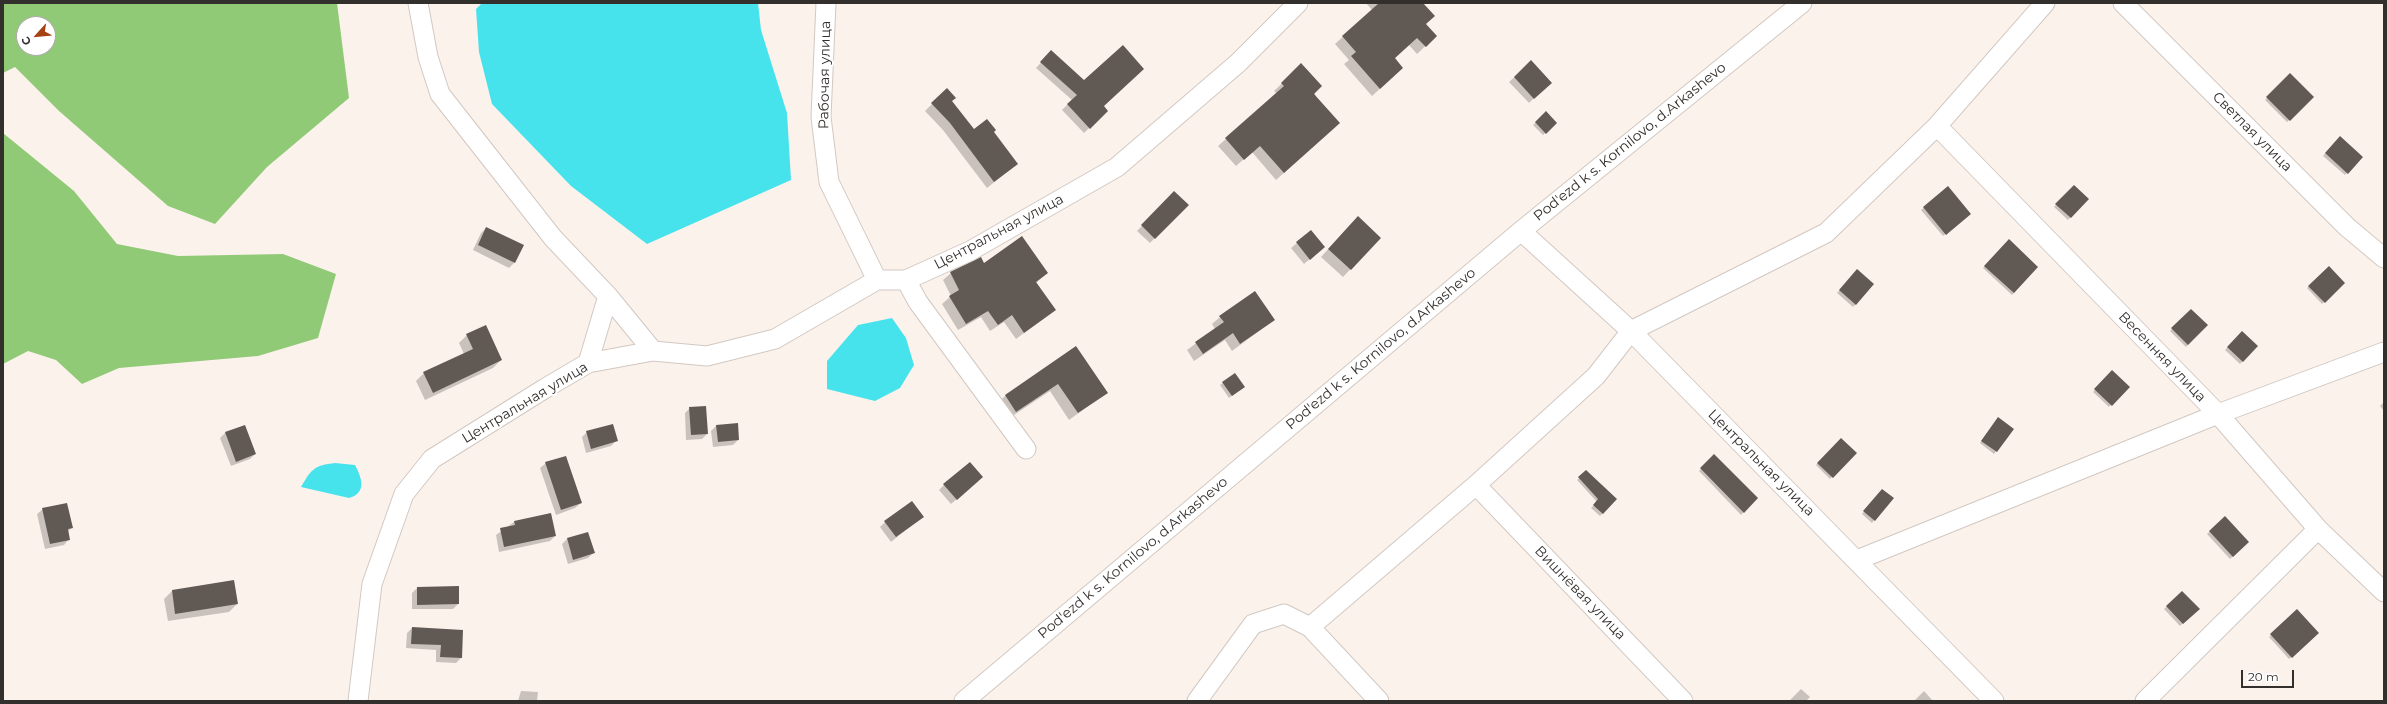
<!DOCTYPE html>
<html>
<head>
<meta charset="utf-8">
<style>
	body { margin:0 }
	#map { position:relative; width:2387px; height:704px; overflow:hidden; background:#fcf2ec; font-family:Montserrat,sans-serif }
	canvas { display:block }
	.frame { position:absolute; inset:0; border:4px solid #332f2d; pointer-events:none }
	.north { position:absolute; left:16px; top:16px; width:40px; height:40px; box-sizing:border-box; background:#fff; border:1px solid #adacab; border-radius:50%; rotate:243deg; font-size:11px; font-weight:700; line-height:16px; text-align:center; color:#332f2d }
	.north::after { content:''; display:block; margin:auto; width:14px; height:18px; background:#a64113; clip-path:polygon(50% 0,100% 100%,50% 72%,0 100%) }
	.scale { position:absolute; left:2241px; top:670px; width:53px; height:18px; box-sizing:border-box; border:2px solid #332f2d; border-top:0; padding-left:5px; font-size:12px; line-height:14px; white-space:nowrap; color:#332f2d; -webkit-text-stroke:3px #fff; paint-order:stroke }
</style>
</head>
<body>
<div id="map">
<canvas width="2387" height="704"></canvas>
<div class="frame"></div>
<div class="north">С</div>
<div class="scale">20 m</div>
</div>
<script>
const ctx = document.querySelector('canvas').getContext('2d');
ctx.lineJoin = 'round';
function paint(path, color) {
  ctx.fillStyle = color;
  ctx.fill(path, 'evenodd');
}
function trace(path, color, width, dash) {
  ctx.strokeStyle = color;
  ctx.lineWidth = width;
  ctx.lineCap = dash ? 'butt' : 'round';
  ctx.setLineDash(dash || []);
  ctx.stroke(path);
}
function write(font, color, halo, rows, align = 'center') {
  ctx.font = font + ' Montserrat,sans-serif';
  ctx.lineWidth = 4;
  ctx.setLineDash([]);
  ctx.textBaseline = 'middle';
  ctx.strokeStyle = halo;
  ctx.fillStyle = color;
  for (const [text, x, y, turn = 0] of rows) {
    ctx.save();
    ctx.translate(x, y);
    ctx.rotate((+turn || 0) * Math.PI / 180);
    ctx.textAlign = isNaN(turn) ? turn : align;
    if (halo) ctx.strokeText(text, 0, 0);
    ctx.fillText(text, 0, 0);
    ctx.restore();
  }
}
const forest = new Path2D(`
	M 3,3 L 337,3 L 349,98 L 267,167 L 215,224 L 168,206 L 59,111 L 15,67 L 3,73 ZM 24,24 L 48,24 L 48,48 L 24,48 Z
	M 3,133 L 74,191 L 117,244 L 178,256 L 283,254 L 336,274 L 318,338 L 258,356 L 119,368 L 82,384 L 56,360 L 28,351 L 3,364 Z`);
const water = new Path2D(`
	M 482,3 L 758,3 L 761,30 L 787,113 L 791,180 L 647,244 L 571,186 L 492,104 L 479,52 L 476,9 Z
	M 892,318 L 906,338 L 914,365 L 900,388 L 875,401 L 827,389 L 827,361 L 858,325 Z
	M 335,463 L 355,465 C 362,478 367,493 349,498 L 301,487 C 311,470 314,465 335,463 Z`);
const shadow = new Path2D(`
	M 1366,3 L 1421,3 L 1425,24 L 1436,36 L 1417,54 L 1409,45 L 1394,59 L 1394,76 L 1372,96 L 1344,64 L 1349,60 L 1335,44 L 1372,10 Z
	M 1046,57 L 1107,111 L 1084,133 L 1062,110 L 1072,100 L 1036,68 Z
	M 1531,62 L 1550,82 L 1529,103 L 1509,82 Z
	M 1301,65 L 1332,130 L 1276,180 L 1252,152 L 1236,166 L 1218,146 L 1277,94 L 1274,91 Z
	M 2290,74 L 2313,97 L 2287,122 L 2265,100 Z
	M 947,89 L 951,101 L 973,130 L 993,132 L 1017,164 L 987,188 L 943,130 L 925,111 Z
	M 1546,112 L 1556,123 L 1543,135 L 1533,125 Z
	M 2340,137 L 2362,157 L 2345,175 L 2323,156 Z
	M 2074,186 L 2087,199 L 2068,220 L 2054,207 Z
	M 1948,187 L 1968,216 L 1943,236 L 1921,210 Z
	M 1174,193 L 1187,205 L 1150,243 L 1137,231 Z
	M 1350,225 L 1380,238 L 1343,277 L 1321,257 Z
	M 486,228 L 514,263 L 509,268 L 473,250 L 481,233 Z
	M 1311,231 L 1324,247 L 1304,264 L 1291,248 Z
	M 2009,241 L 2037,267 L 2012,295 L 1983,268 Z
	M 984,265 L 1047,273 L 1036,283 L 1055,310 L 1016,339 L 1004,322 L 990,331 L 981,317 L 958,330 L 942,304 L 951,296 L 943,280 L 951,273 Z
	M 2329,267 L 2344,283 L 2322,304 L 2307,288 Z
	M 1855,273 L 1856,304 L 1853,307 L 1837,293 Z
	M 2191,310 L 2206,325 L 2186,347 L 2170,331 Z
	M 1220,317 L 1274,320 L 1232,351 L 1225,340 L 1194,361 L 1187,350 L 1215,329 L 1212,324 Z
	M 2242,332 L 2257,346 L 2240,364 L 2225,350 Z
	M 467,335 L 501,360 L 493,368 L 425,400 L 416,381 L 424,373 L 464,354 L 459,343 Z
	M 1076,348 L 1106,393 L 1069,420 L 1050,391 L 1008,419 L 998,403 L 1006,395 Z
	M 2112,371 L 2128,387 L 2109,407 L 2093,392 Z
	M 1223,383 L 1241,389 L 1229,398 L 1220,385 Z
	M 2384,402 L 2384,411 L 2380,406 Z
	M 690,408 L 707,434 L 702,439 L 686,440 L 685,413 Z
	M 1996,421 L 2013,429 L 1994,454 L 1980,443 Z
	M 244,426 L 255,454 L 250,459 L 231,466 L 220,438 L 225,433 Z
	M 716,426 L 738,440 L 733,445 L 713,447 L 711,431 Z
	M 587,432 L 616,441 L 611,446 L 586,453 L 582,437 Z
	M 1841,439 L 1855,453 L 1830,479 L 1816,465 Z
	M 1714,455 L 1757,498 L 1741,515 L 1699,471 Z
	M 546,463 L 581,503 L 575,508 L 556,515 L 540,468 Z
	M 1586,471 L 1616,499 L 1600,516 L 1591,508 L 1597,502 L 1577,480 Z
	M 977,482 L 951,504 L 939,490 L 944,485 Z
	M 1880,492 L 1892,498 L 1872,523 L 1862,514 Z
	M 43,509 L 72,528 L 67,532 L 69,539 L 64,545 L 45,549 L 37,514 Z
	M 922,517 L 891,542 L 880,527 L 885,522 Z
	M 2225,517 L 2248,542 L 2230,559 L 2207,534 Z
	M 514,522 L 555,536 L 550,541 L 499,552 L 496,535 Z
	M 587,533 L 593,553 L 588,558 L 568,564 L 562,544 L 567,539 Z
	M 234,581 L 237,604 L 229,612 L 168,621 L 164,599 L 172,591 Z
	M 417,588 L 458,604 L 453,609 L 412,609 L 412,593 Z
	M 2182,592 L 2198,609 L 2180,626 L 2164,609 Z
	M 2297,611 L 2317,633 L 2289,659 L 2269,637 Z
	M 412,628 L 462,631 L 461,658 L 456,663 L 436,662 L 436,650 L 406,648 L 407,633 Z
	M 1801,689 L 1810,697 L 1806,701 L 1789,701 Z
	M 521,691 L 538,692 L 537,701 L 518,701 Z
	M 1924,691 L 1933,701 L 1914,701 Z`);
const building = new Path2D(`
	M 1379,3 L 1423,3 L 1435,16 L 1426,24 L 1437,36 L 1426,47 L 1417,38 L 1395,58 L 1403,68 L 1380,89 L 1351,56 L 1356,52 L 1342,36 Z
	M 1123,45 L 1144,69 L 1104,106 L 1108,111 L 1090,129 L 1067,104 L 1077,95 L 1040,62 L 1051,50 L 1084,80 Z
	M 1531,60 L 1552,83 L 1534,99 L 1514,77 Z
	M 1301,63 L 1322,86 L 1314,94 L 1340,123 L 1284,173 L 1260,146 L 1244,160 L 1225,138 L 1284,86 L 1281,83 Z
	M 2290,73 L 2314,97 L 2290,121 L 2266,97 Z
	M 947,88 L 956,98 L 952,101 L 974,129 L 987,119 L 996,130 L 994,132 L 1018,164 L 994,182 L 950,123 L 931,103 Z
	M 1546,111 L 1557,123 L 1546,134 L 1535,122 Z
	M 2340,136 L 2363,157 L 2348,174 L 2325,153 Z
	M 2074,185 L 2089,199 L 2071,218 L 2055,204 Z
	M 1948,186 L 1971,214 L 1946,235 L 1923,207 Z
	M 1174,191 L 1189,205 L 1155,239 L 1141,225 Z
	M 1358,216 L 1381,238 L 1351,270 L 1328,249 Z
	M 486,227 L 524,245 L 515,263 L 478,245 Z
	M 1311,230 L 1325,247 L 1310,260 L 1296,242 Z
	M 1022,236 L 1048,273 L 1036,282 L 1056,310 L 1024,333 L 1012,315 L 998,325 L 988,311 L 966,324 L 949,296 L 959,290 L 950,272 L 981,257 L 984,263 Z
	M 2009,239 L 2038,267 L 2014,293 L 1984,266 Z
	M 2329,266 L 2345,283 L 2325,303 L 2308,286 Z
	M 1857,269 L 1874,284 L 1856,305 L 1839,290 Z
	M 1255,291 L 1275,320 L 1240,344 L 1233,333 L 1203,354 L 1195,342 L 1224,322 L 1219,316 Z
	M 2191,309 L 2208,325 L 2188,345 L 2171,328 Z
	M 486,325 L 502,360 L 433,393 L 423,372 L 473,349 L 466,334 Z
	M 2242,331 L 2258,346 L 2243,362 L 2227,347 Z
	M 1076,346 L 1108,393 L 1078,413 L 1058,384 L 1016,412 L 1005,395 Z
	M 2112,370 L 2130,387 L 2112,406 L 2094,389 Z
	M 1235,373 L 1245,387 L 1232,396 L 1222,382 Z
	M 706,406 L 708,434 L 691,435 L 689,407 Z
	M 1998,417 L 2014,429 L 1997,452 L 1981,441 Z
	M 738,423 L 739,440 L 718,442 L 716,425 Z
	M 613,424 L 618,441 L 591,449 L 586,431 Z
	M 245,425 L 256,454 L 236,462 L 225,432 Z
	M 1841,438 L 1857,453 L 1833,478 L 1817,463 Z
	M 1714,454 L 1758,498 L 1744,513 L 1700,468 Z
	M 566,456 L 582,503 L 561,510 L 545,462 Z
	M 970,462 L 983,477 L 957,500 L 943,484 Z
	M 1586,470 L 1617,499 L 1603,514 L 1593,505 L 1598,499 L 1578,477 Z
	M 1882,489 L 1894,498 L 1875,521 L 1863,511 Z
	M 912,501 L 924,517 L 896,537 L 884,521 Z
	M 67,503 L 73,528 L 68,529 L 70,540 L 50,544 L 42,508 Z
	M 551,513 L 556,536 L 504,547 L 500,528 L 515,525 L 514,521 Z
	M 2225,516 L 2249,542 L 2233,557 L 2209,531 Z
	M 588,532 L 595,553 L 573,560 L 567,538 Z
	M 234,580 L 238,604 L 175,614 L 172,590 Z
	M 459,586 L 459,604 L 417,605 L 417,587 Z
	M 2182,591 L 2200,609 L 2183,624 L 2166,606 Z
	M 2297,609 L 2319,633 L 2292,658 L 2270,634 Z
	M 412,627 L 463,630 L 462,658 L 440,657 L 441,645 L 411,644 Z`);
const minor = new Path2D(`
	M 418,3 L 428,57 L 440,94 L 553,238 L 608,296 L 653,351
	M 826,3 L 821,117 L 829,182 L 877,280
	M 2123,3 L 2347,227 L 2384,258
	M 1937,126 L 2218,414 L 2318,529 L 2384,592
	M 1521,231 L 1631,331 L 1994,701
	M 906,280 L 918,302 L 1026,449
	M 588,363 L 608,296
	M 1476,485 L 1683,701
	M 1857,560 L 2218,414 L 2384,352
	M 1310,627 L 1379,701
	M 358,701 L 372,584 L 404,494 L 432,459 L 544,389 L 588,363 L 653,351 L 707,356 L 775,339 L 877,280 L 906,280 L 970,251 L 1117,167 L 1238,63 L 1298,3
	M 964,701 L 1521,231 L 1802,3
	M 1197,701 L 1253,624 L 1284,614 L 1310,627 L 1476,485 L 1596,376 L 1631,331 L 1826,233 L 1937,126 L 2045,3
	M 2145,701 L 2318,529`);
const streetNames = [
	["Рабочая улица",825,75,-89],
	["Светлая улица",2252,132,45],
	["Pod'ezd k s. Kornilovo, d.Arkashevo",1630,142,-39],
	["Центральная улица",999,232,-28],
	["Pod'ezd k s. Kornilovo, d.Arkashevo",1381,349,-40],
	["Весенняя улица",2162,357,46],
	["Центральная улица",525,403,-31],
	["Центральная улица",1761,463,45],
	["Pod'ezd k s. Kornilovo, d.Arkashevo",1133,558,-40],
	["Вишнёвая улица",1580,593,46]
];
paint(forest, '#90ca77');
paint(water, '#47e3ed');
paint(shadow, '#0003');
paint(building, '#615954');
trace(minor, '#d2c8c2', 21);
trace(minor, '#fff', 19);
write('14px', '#332f2d', '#fff', streetNames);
</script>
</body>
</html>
